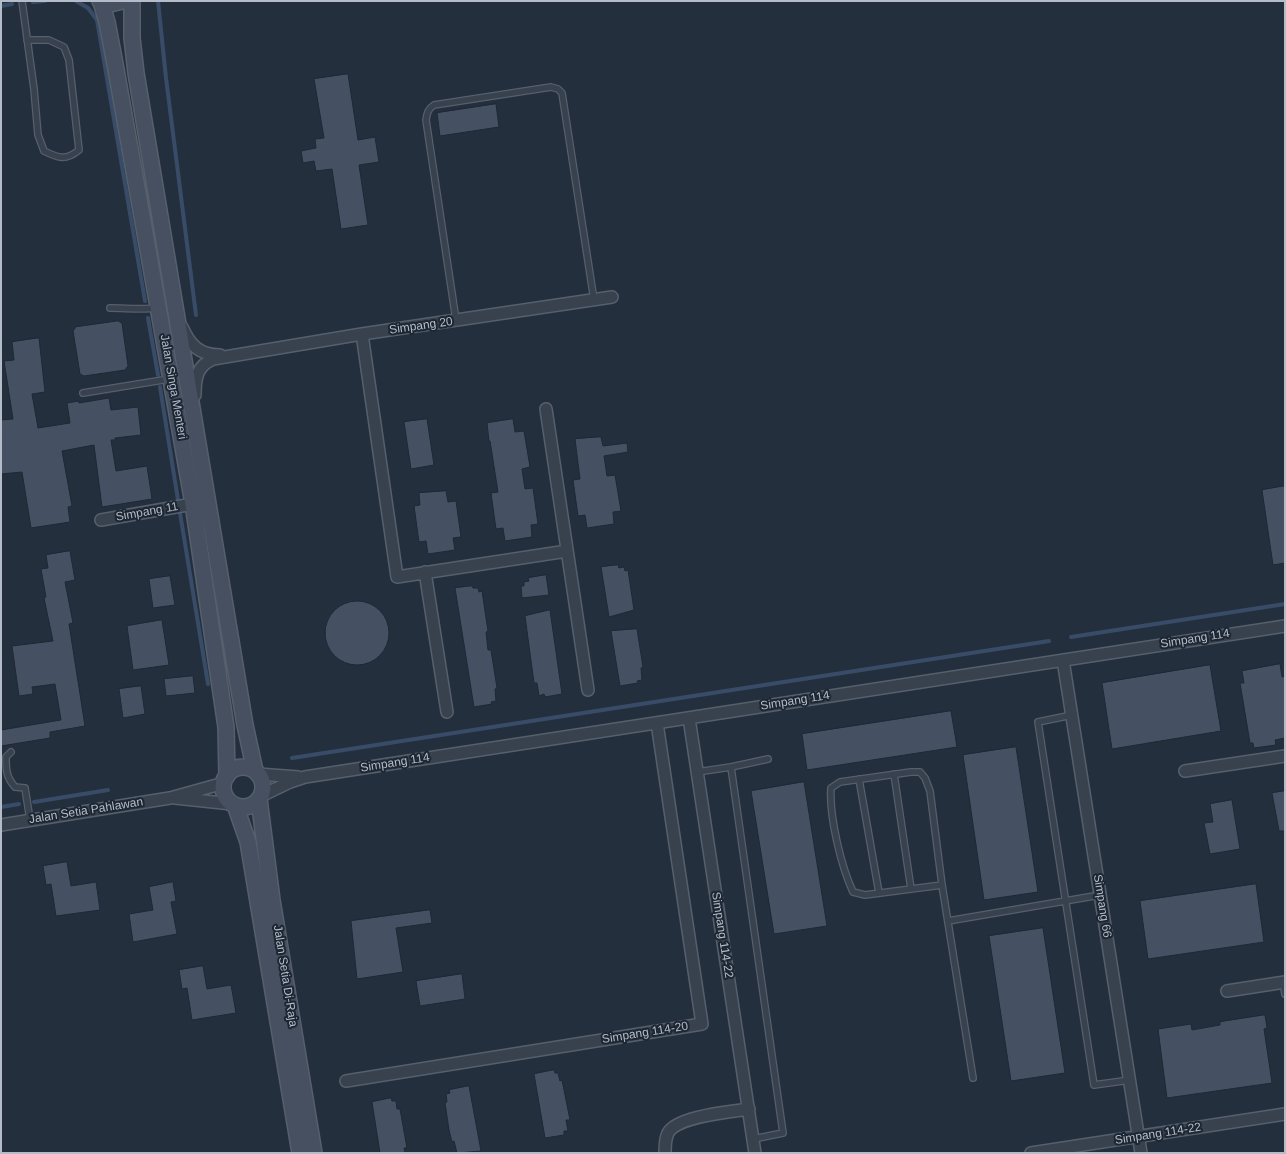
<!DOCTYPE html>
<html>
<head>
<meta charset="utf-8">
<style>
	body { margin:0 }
	#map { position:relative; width:1286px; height:1154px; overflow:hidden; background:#242f3e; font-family:Helvetica,sans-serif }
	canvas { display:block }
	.frame { position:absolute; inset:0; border:2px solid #b4bcc9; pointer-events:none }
</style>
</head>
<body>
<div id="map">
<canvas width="1286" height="1154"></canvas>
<div class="frame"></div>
</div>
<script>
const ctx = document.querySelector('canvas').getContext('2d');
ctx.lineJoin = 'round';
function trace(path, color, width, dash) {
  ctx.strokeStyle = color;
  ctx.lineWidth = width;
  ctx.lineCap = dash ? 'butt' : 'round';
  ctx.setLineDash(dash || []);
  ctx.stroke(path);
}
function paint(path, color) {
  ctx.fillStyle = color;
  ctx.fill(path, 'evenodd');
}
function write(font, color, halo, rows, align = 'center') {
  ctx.font = font + ' Helvetica,sans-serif';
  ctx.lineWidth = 4;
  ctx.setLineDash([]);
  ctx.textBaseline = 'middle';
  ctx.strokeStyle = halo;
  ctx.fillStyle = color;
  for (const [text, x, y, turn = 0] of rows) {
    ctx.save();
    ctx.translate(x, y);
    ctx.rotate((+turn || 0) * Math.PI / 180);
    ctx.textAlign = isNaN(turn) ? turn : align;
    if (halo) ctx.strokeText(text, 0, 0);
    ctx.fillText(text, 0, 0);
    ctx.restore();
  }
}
const stream = new Path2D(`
	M 76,1 L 88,8 L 97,20 L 145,301
	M 158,1 L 166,78 L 196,315
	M 33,2 L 45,1
	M 1,6 L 12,4
	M 148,318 L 158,375
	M 160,387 L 178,500
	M 180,513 L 208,684
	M 1071,637 L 1285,604
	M 292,758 L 1049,641
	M 34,802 L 108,790
	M 1,807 L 19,804`);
const building = new Path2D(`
	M 348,74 L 358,140 L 375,137 L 379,162 L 359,165 L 368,225 L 341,229 L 332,169 L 316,171 L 314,161 L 303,163 L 301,151 L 316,148 L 315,139 L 324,138 L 314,79 Z
	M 496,104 L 499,127 L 440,136 L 437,113 Z
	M 118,321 L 122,323 L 128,366 L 125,370 L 84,376 L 80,374 L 73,331 L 76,327 Z
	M 39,338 L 45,392 L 32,394 L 38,428 L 70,423 L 67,403 L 79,401 L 79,403 L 109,398 L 111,410 L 138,407 L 141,435 L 115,438 L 115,440 L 111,440 L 116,471 L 147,466 L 152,499 L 102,507 L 94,445 L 62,451 L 72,506 L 68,507 L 70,522 L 31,528 L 22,472 L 1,474 L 1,420 L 13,419 L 4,361 L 14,360 L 12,342 Z
	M 427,419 L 434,465 L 411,469 L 404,422 Z
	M 513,419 L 515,432 L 524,431 L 530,467 L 522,469 L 525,489 L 533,488 L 538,524 L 531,525 L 532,537 L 505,541 L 503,528 L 496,529 L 491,493 L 498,492 L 490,441 L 489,441 L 487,423 Z
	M 601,437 L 603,446 L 627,443 L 628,452 L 604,456 L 607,476 L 615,475 L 621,511 L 613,512 L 614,524 L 587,528 L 585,515 L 578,516 L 573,480 L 580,479 L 575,439 Z
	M 1285,486 L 1285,563 L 1273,565 L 1262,490 Z
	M 446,491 L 448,502 L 456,501 L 461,537 L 453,538 L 455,550 L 428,554 L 426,541 L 419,542 L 414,506 L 420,505 L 419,493 Z
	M 70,551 L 75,580 L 65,582 L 73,623 L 69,624 L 85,726 L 50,732 L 50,738 L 1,746 L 1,730 L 61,720 L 55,684 L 32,687 L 33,694 L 19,696 L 12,646 L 53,641 L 44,598 L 46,597 L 41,569 L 48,568 L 46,555 Z
	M 618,565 L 619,568 L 624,567 L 625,571 L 628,570 L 634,610 L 609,617 L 601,567 Z
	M 546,575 L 549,595 L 522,598 L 521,586 L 524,586 L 524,582 L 529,581 L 528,578 Z
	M 170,576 L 175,605 L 153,608 L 149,579 Z
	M 472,586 L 473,588 L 478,588 L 479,592 L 482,591 L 488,631 L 486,632 L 488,650 L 491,650 L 497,688 L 495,689 L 496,701 L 491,702 L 492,704 L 474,707 L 455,588 Z
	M325 633a32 32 0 1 1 64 0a32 32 0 1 1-64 0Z
	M 550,610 L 562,694 L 545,697 L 544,694 L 539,696 L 537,683 L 534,683 L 525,616 Z
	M 162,620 L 169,665 L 133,670 L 127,626 Z
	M 637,629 L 643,667 L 641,668 L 642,680 L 637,681 L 638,683 L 620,686 L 611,631 Z
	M 1280,664 L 1282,677 L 1285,676 L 1285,738 L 1275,740 L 1276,745 L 1254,748 L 1253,743 L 1250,743 L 1240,683 L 1244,683 L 1242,671 Z
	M 1210,665 L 1221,731 L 1112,749 L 1102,683 Z
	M 193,676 L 195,693 L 166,696 L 164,679 Z
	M 141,686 L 145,714 L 123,718 L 119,689 Z
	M 951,711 L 957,747 L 807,770 L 802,734 Z
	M 1016,747 L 1038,892 L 984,900 L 963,755 Z
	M 804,782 L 827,926 L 774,934 L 751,791 Z
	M 1285,791 L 1285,831 L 1279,831 L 1272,793 Z
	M 1232,800 L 1240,849 L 1210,854 L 1204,823 L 1213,822 L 1210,804 Z
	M 67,862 L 71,886 L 96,882 L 100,910 L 56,916 L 51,884 L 46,885 L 43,866 Z
	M 173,882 L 176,901 L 171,902 L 177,934 L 133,942 L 129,914 L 153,910 L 149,887 Z
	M 1256,884 L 1264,942 L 1148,959 L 1140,901 Z
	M 430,910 L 432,923 L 396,928 L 403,972 L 357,979 L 351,921 Z
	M 1043,928 L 1065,1073 L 1011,1081 L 989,936 Z
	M 203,966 L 207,989 L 231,985 L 236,1013 L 192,1020 L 187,988 L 182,989 L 179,970 Z
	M 462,974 L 465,999 L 420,1006 L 416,981 Z
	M 1265,1015 L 1267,1028 L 1264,1029 L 1272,1083 L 1167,1098 L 1158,1029 L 1191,1024 L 1192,1030 L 1220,1025 L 1220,1022 Z
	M 554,1070 L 555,1073 L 558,1073 L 560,1081 L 562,1080 L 570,1120 L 566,1120 L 568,1131 L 564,1131 L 564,1135 L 545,1138 L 534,1074 Z
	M 469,1086 L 481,1151 L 457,1153 L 454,1141 L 452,1142 L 449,1130 L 445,1103 L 447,1102 L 446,1094 L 450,1093 L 449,1090 Z
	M 391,1098 L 392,1101 L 396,1101 L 397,1109 L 400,1109 L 407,1148 L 404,1148 L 405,1153 L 380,1153 L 372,1102 Z`);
const lane = new Path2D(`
	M 22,1 L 34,89 L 38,135 L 44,151 C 58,158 66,161 79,150 L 69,60 L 64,47 L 49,40 L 27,40
	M 110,308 C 126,308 142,310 157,308
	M 456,320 L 426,120 C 427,113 428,109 434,105 L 551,87 L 558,89 L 562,93 L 594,300
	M 83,393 L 169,379
	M 1072,715 L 1038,722 L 1094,1085 L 1130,1080
	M 11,752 L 6,757 C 6,769 6,777 15,787 L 25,788 L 30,820
	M 731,767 L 783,1133 L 753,1139
	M 697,772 L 731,767 L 768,759
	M 894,774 L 911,889
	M 859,779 L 879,893
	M 942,885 L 865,895 L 853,892 C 841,866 829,816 831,788 L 840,782 L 911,772 L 920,772 L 925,778 L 930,791 L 942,885 L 973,1078
	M 948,921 L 1100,895
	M 1283,982 L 1285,994`);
const street = new Path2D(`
	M 182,327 C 190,345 199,355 220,355
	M 362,334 L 397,577 L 567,551
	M 195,395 C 195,378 197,366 213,359 L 362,334 L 612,297
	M 546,409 L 588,690
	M 101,520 L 193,504
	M 425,572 L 447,712
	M 1063,660 L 1141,1153
	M 689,718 L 755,1153
	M 1185,771 L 1285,756
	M 258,774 L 298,777
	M 261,796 L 290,782 L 305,777 L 1285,626
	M 175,798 L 232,804
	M 1,825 L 170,798 L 224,783
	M 1227,991 L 1285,982
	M 346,1081 L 702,1024 L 657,723
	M 665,1153 C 665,1146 665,1139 668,1133 C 677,1116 730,1112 749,1109
	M 1031,1153 L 1285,1114`);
const secondary = new Path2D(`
	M 100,1 L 110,4 L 122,1
	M 132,1 L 132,38 L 136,73 L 245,725 L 255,771
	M 101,2 L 107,22 L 115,64 L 193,504 L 226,727 L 227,776
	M223 787a20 20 0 1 1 40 0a20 20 0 1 1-40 0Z
	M 259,799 L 272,900 L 314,1153
	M 235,805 L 248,842 L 300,1153`);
const streetNames = [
	["Simpang 20",421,326,-8],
	["Jalan Singa Menteri",173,387,80],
	["Simpang 11",147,512,-10],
	["Simpang 114",1195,639,-9],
	["Simpang 114",795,701,-9],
	["Simpang 114",395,763,-9],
	["Jalan Setia Pahlawan",86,811,-9],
	["Simpang 66",1102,906,81],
	["Simpang 114-22",722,935,81],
	["Jalan Setia Di-Raja",285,976,81],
	["Simpang 114-20",645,1033,-9],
	["Simpang 114-22",1158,1134,-9]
];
trace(stream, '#394c67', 4);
paint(building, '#455162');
trace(building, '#1f2835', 1);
trace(lane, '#565f6c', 8);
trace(street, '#565f6c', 14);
trace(secondary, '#565f6c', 18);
trace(lane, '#38414e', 5.5);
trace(street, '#38414e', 11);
trace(secondary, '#465061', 15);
write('12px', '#b4bcc9', '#1d2633', streetNames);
</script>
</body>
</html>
